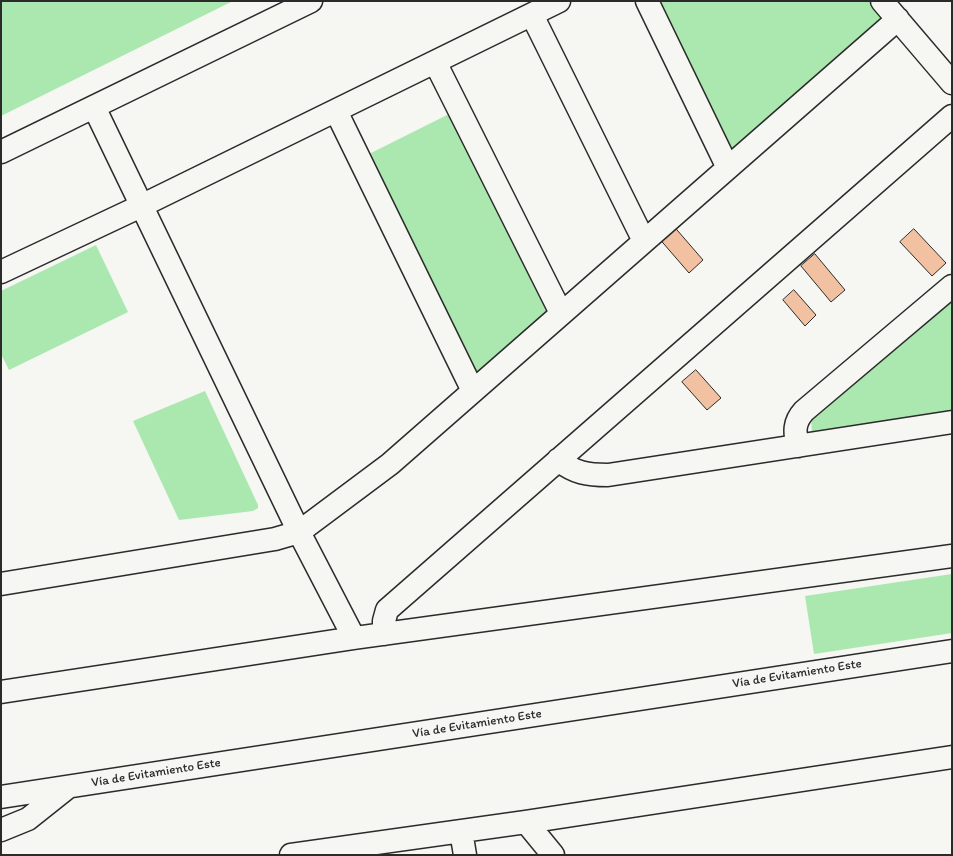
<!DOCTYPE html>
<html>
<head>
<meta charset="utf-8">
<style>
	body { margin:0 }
	#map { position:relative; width:953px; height:856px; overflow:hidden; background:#f6f6f2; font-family:Itim,sans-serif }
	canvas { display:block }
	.frame { position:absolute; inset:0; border:2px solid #2b2b2b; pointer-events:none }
</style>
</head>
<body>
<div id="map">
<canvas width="953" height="856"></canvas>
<div class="frame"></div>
</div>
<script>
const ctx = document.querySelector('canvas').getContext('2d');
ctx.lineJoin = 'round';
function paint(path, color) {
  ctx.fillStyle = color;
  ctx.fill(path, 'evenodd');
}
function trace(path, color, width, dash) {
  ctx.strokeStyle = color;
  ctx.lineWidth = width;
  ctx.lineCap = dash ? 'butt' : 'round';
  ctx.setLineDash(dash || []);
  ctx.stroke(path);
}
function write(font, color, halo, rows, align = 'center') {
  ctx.font = font + ' Itim,sans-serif';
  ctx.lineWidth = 3;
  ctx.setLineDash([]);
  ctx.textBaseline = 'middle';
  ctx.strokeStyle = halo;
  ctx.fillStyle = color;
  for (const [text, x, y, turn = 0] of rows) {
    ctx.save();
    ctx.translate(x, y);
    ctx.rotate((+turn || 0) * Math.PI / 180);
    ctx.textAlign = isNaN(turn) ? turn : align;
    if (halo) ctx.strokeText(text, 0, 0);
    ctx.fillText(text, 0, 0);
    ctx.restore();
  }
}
const green = new Path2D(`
	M 1,1 L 233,1 L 1,116 Z
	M 656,1 L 872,1 L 885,16 L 740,148 L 728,149 Z
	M 453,112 L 551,311 L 479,374 L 470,371 L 367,155 Z
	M 96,245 L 128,312 L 9,370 L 1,354 L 1,291 Z
	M 952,299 L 952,411 L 812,434 L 811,417 Z
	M 205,391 L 258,505 L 258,508 L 253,511 L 179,520 L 133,421 Z
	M 952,574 L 952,633 L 814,654 L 805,596 Z`);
const building = new Path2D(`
	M 671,223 L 703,260 L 689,273 L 657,236 Z
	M 914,229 L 946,263 L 932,276 L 900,242 Z
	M 815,254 L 845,290 L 831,302 L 801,266 Z
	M 794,290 L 816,315 L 805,326 L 783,300 Z
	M 696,370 L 721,398 L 707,410 L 682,382 Z`);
const street = new Path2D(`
	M 647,1 L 728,168
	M 882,1 L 952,83
	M 532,15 L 644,241
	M 435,62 L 561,313
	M 94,107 L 299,532 L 354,638
	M 336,111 L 473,391
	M 1,152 L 311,1
	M 1,272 L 141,206 L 559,1
	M 798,446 C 794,432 794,422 804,411 L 952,286
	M 558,460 C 575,473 587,475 608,475 L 952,422
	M 1,584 L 275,539 L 299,532 L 390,464 L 898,19
	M 384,634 L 384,621 L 387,610 L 952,116
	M 1,692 L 354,638 L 952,556
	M 526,822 L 553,855
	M 461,831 L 465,855
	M 291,855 L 526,822 L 952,757`);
const highway = new Path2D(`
	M 1,797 L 952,651
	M 1,830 L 28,819 L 67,788`);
const streetNames = [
	["Vía de Evitamiento Este",797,674,-9],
	["Vía de Evitamiento Este",477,724,-9],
	["Vía de Evitamiento Este",156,773,-9]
];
paint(green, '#aae8af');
paint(building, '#f2c1a2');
trace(building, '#2b2b2b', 1);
trace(street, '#2b2b2b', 25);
trace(highway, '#2b2b2b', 25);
trace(street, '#f6f6f2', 22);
trace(highway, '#f6f6f2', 22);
write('13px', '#2b2b2b', '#f6f6f2', streetNames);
</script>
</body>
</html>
